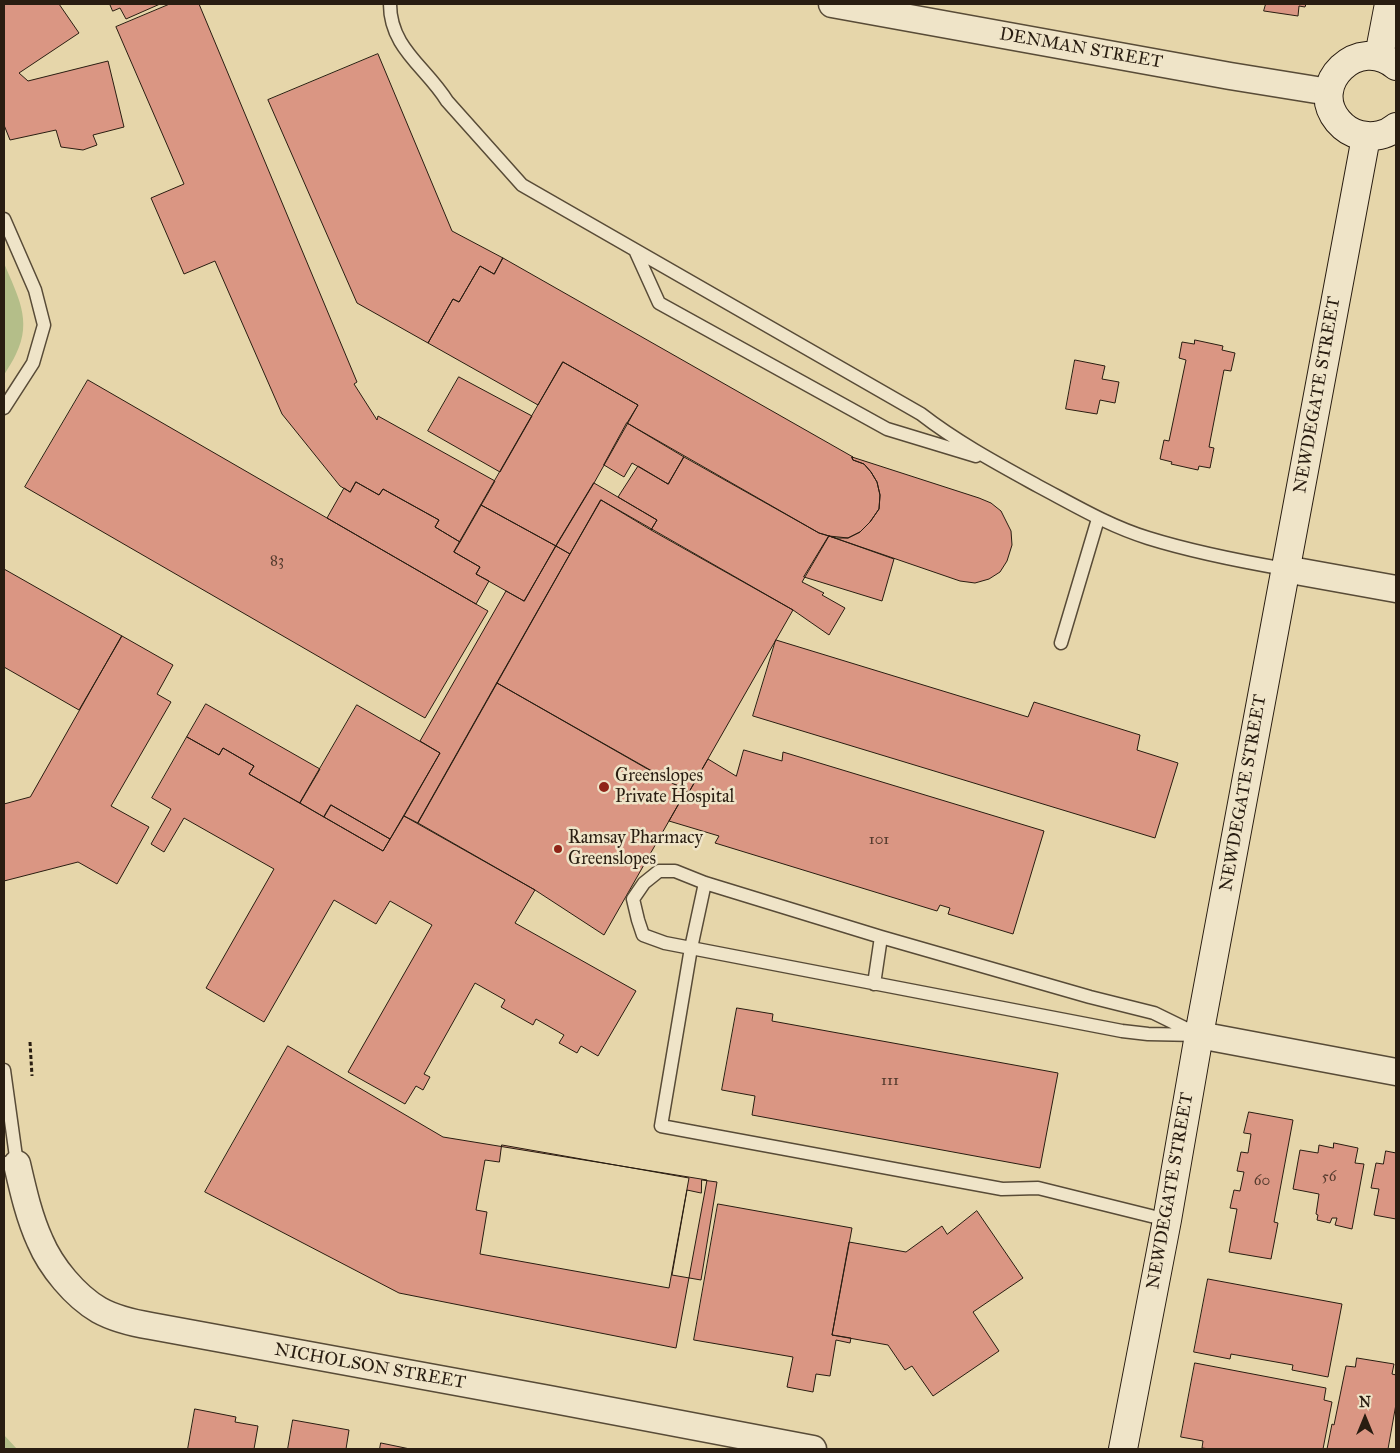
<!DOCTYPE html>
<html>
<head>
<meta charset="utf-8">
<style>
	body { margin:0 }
	#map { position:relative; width:1400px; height:1453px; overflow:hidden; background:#e6d6aa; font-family:"IM FELL Great Primer",serif }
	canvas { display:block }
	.frame { position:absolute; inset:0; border:5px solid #291d11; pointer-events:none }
	.north { position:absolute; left:1340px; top:1393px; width:50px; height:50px; -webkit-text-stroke:4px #efe4c8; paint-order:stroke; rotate:0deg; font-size:14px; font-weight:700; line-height:20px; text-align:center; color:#291d11 }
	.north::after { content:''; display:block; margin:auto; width:18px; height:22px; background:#291d11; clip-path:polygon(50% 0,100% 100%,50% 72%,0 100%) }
</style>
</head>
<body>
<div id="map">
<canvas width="1400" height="1453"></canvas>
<div class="frame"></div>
<div class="north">N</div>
</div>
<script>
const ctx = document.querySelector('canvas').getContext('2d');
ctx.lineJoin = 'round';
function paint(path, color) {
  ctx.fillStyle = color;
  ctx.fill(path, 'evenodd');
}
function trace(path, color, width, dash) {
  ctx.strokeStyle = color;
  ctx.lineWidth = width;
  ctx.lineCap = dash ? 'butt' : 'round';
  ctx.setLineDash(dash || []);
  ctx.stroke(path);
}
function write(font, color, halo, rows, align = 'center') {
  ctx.font = font + ' "IM FELL Great Primer",serif';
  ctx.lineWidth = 5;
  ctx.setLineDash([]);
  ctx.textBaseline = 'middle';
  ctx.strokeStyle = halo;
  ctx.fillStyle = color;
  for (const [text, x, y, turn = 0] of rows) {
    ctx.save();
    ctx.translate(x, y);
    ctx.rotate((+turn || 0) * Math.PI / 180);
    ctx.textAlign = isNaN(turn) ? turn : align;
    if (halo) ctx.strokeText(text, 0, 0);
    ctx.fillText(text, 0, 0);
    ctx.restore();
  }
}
const green = new Path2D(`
	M 4,263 C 17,295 33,320 16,354 C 13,361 8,368 4,375 Z
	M 4,1435 L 17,1449 L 4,1449 Z`);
const building = new Path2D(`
	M 4,4 L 59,4 L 79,33 L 19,73 L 28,81 L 108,61 L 124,127 L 93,135 L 97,145 L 83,150 L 61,147 L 56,130 L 10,140 L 4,125 Z
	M 110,4 L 160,4 L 126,19 L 120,8 L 113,11 Z
	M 170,4 L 199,4 L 357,382 L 354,384 L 377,420 L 378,416 L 495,481 L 460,542 L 435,527 L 439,520 L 383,489 L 379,495 L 356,482 L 350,492 L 340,486 L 282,414 L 215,261 L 184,274 L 151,198 L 184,184 L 116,27 Z
	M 1266,4 L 1306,4 L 1305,7 L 1299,6 L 1298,16 L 1264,11 Z
	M 378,54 L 452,231 L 503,258 L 494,274 L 480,266 L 459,302 L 453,299 L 428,343 L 357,303 L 268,100 Z
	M 503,258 L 853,457 L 852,457 L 853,460 L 864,464 L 871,472 L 877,482 L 880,495 L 879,509 L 870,522 L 860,532 L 848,538 L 836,538 L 819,533 L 627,423 L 638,405 L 563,362 L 538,405 L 428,343 L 453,299 L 459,302 L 480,266 L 494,274 Z
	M 1195,340 L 1223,346 L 1222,350 L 1235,353 L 1231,371 L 1224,370 L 1209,447 L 1214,448 L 1210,468 L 1199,466 L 1198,470 L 1171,464 L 1172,462 L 1160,459 L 1164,440 L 1169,441 L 1186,360 L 1179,358 L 1182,342 L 1194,344 Z
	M 1075,360 L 1105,366 L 1102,379 L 1119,382 L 1115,403 L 1100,400 L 1097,414 L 1066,409 Z
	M 563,362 L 638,405 L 594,483 L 556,546 L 481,505 Z
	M 459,377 L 532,416 L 500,472 L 428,431 Z
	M 88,380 L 488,611 L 425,718 L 25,487 Z
	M 627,423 L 684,457 L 668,484 L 632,463 L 624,477 L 604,465 Z
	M 684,457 L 819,533 L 829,536 L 802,582 L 824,593 L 822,595 L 845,608 L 829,635 L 793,610 L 651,530 L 657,520 L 618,497 L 638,466 L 668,484 Z
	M 852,457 L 979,498 L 991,503 L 1001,511 L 1011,531 L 1012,545 L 1007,561 L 1000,572 L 989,579 L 975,583 L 960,581 L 829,536 L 848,538 L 860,532 L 870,522 L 879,509 L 880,495 L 877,482 L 871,472 L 864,464 L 853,460 Z
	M 356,482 L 379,495 L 383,489 L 439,520 L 435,527 L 460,542 L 454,552 L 480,567 L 476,574 L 489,581 L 476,604 L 327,518 L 344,488 L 350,492 Z
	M 594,483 L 657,520 L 651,530 L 601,500 L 570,554 L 556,546 Z
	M 601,500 L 793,610 L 689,792 L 497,683 Z
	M 481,505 L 556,546 L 524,601 L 476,574 L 480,567 L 454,552 Z
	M 829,536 L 894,559 L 882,601 L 804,577 Z
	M 556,546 L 570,554 L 418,823 L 404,816 L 440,753 L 420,741 L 506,591 L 524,601 Z
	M 4,569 L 122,636 L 79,710 L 4,667 Z
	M 122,636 L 173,665 L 157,694 L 171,702 L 111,806 L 149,827 L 117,884 L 78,862 L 4,881 L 4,804 L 30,797 Z
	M 776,640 L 1028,717 L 1034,702 L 1140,735 L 1137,750 L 1178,763 L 1155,838 L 753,716 Z
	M 497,683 L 686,791 L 604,935 L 535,890 L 418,823 Z
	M 206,704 L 320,769 L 300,803 L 249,774 L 254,766 L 223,748 L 219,755 L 187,737 Z
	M 357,705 L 440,753 L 390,839 L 331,805 L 324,817 L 300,803 Z
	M 187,737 L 219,755 L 223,748 L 254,766 L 249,774 L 383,851 L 404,816 L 535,890 L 515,923 L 636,991 L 598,1056 L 581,1046 L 577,1053 L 559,1043 L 564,1035 L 536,1019 L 533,1025 L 501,1007 L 505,1000 L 475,983 L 424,1074 L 430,1077 L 423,1090 L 416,1086 L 405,1104 L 348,1072 L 432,925 L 390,901 L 376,924 L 334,900 L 264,1022 L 206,988 L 274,869 L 184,818 L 164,852 L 151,844 L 171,809 L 152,798 Z
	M 744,750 L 782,761 L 783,752 L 1044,831 L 1013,934 L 948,914 L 950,908 L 940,905 L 937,911 L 715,843 L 719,836 L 669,821 L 686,791 L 689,792 L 708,759 L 736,776 Z
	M 331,805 L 390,839 L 383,851 L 324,817 Z
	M 737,1008 L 773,1014 L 772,1021 L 1058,1073 L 1040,1168 L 752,1115 L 755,1096 L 722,1090 Z
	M 288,1046 L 443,1137 L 707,1180 L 676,1348 L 399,1293 L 205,1192 Z
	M 1249,1112 L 1293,1120 L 1274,1222 L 1278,1223 L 1271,1259 L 1229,1252 L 1237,1209 L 1230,1208 L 1234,1190 L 1240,1191 L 1244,1172 L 1237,1171 L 1241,1152 L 1248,1153 L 1251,1134 L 1244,1133 Z
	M 1334,1143 L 1358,1148 L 1355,1163 L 1364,1164 L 1352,1229 L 1335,1225 L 1337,1218 L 1332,1218 L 1330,1223 L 1317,1220 L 1318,1215 L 1316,1214 L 1319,1194 L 1293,1189 L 1300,1150 L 1318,1153 L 1319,1145 L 1333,1148 Z
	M 502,1145 L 689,1178 L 669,1288 L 480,1254 L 487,1212 L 476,1210 L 485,1160 L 499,1162 Z
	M 1386,1151 L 1396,1153 L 1396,1219 L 1374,1215 L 1379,1189 L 1371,1188 L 1376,1163 L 1383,1164 Z
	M 702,1180 L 717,1182 L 701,1280 L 672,1275 L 687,1190 L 701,1193 Z
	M 718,1204 L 852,1228 L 832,1335 L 851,1338 L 850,1343 L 836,1340 L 830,1376 L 816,1374 L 813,1392 L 787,1387 L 793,1357 L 694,1340 Z
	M 977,1211 L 1023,1278 L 973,1312 L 999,1351 L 933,1396 L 912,1366 L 905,1370 L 888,1345 L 832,1335 L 849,1242 L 906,1252 L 942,1226 L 947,1234 Z
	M 1208,1279 L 1342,1304 L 1328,1377 L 1292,1370 L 1293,1365 L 1231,1354 L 1230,1359 L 1194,1352 Z
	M 1357,1358 L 1394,1364 L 1392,1374 L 1396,1375 L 1396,1404 L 1388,1449 L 1327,1449 L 1332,1424 L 1334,1425 L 1346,1366 L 1355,1367 Z
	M 1195,1363 L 1326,1388 L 1324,1400 L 1332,1402 L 1323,1449 L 1210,1449 L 1202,1448 L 1203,1441 L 1181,1437 Z
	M 195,1409 L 236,1417 L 235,1422 L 258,1426 L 254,1449 L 188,1449 Z
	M 293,1420 L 349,1430 L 346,1449 L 288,1449 Z
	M 381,1443 L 410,1449 L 380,1449 Z`);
const path = new Path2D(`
	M 30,1042 L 32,1076`);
const lane = new Path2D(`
	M 390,4 C 390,48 426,67 447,101 L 522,185 L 921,414 C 957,442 998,464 1038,486 C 1074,505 1109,526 1148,538 C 1193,552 1239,561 1285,569
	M 4,219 L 35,290 L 44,325 L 33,363 L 4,408
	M 635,250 L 659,303 L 887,429 L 976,456
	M 1061,643 L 1098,519
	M 659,871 L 675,871 L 705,883 L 881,937 L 1090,997 L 1154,1013 L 1199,1035 L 1148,1034 L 1122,1031 L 665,943 L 643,935 L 638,920 L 633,899 L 644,883 Z
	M 705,883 L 691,948 L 661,1126 L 1002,1189 L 1038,1188 L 1167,1220
	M 874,984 L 881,937
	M 4,1070 L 17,1164 L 4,1163`);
const street = new Path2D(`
	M 832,4 L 1230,76 L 1329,92
	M 1285,569 L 1396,589
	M 1199,1035 L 1396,1072
	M 17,1164 C 23,1190 29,1217 40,1241 C 51,1267 75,1296 99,1310 C 115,1319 133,1323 151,1326 L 549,1399 L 813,1449`);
const secondary = new Path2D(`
	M 1379,56 L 1389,4
	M 1396,66 C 1359,34 1307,84 1338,121 C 1344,128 1351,133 1360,135 C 1373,138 1387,135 1396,127
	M 1123,1449 L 1167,1220 L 1199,1035 L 1366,137`);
const markers = [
	[604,787,6,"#8f2418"],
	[558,849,5,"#8f2418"]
];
const numberNames = [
	["83",277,561],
	["101",879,840],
	["111",890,1081],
	["56",1329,1177],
	["60",1262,1181]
];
const streetNames = [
	["DENMAN STREET",1081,49,10],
	["NEWDEGATE STREET",1318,395,-80],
	["NEWDEGATE STREET",1244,793,-80],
	["NEWDEGATE STREET",1171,1191,-80],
	["NICHOLSON STREET",370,1367,10]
];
const poiNames = [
	["Greenslopes",615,777],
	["Private Hospital",615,798],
	["Ramsay Pharmacy",568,839],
	["Greenslopes",568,860]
];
paint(green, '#b4be89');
paint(building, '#da9683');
trace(building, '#291d11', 1);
trace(lane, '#584b37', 15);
trace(street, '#584b37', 29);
trace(secondary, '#291d11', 30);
trace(path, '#291d11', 3, [4, 2.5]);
trace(lane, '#efe4c8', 12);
trace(street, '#efe4c8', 26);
trace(secondary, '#efe4c8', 28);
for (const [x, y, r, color] of markers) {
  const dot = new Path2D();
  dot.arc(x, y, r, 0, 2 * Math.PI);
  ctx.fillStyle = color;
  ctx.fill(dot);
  trace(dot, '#efe4c8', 2);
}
write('15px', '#553b2e', null, numberNames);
write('18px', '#291d11', '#efe4c8', streetNames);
write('18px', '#291d11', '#efe4c8', poiNames, 'left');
</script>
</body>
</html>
